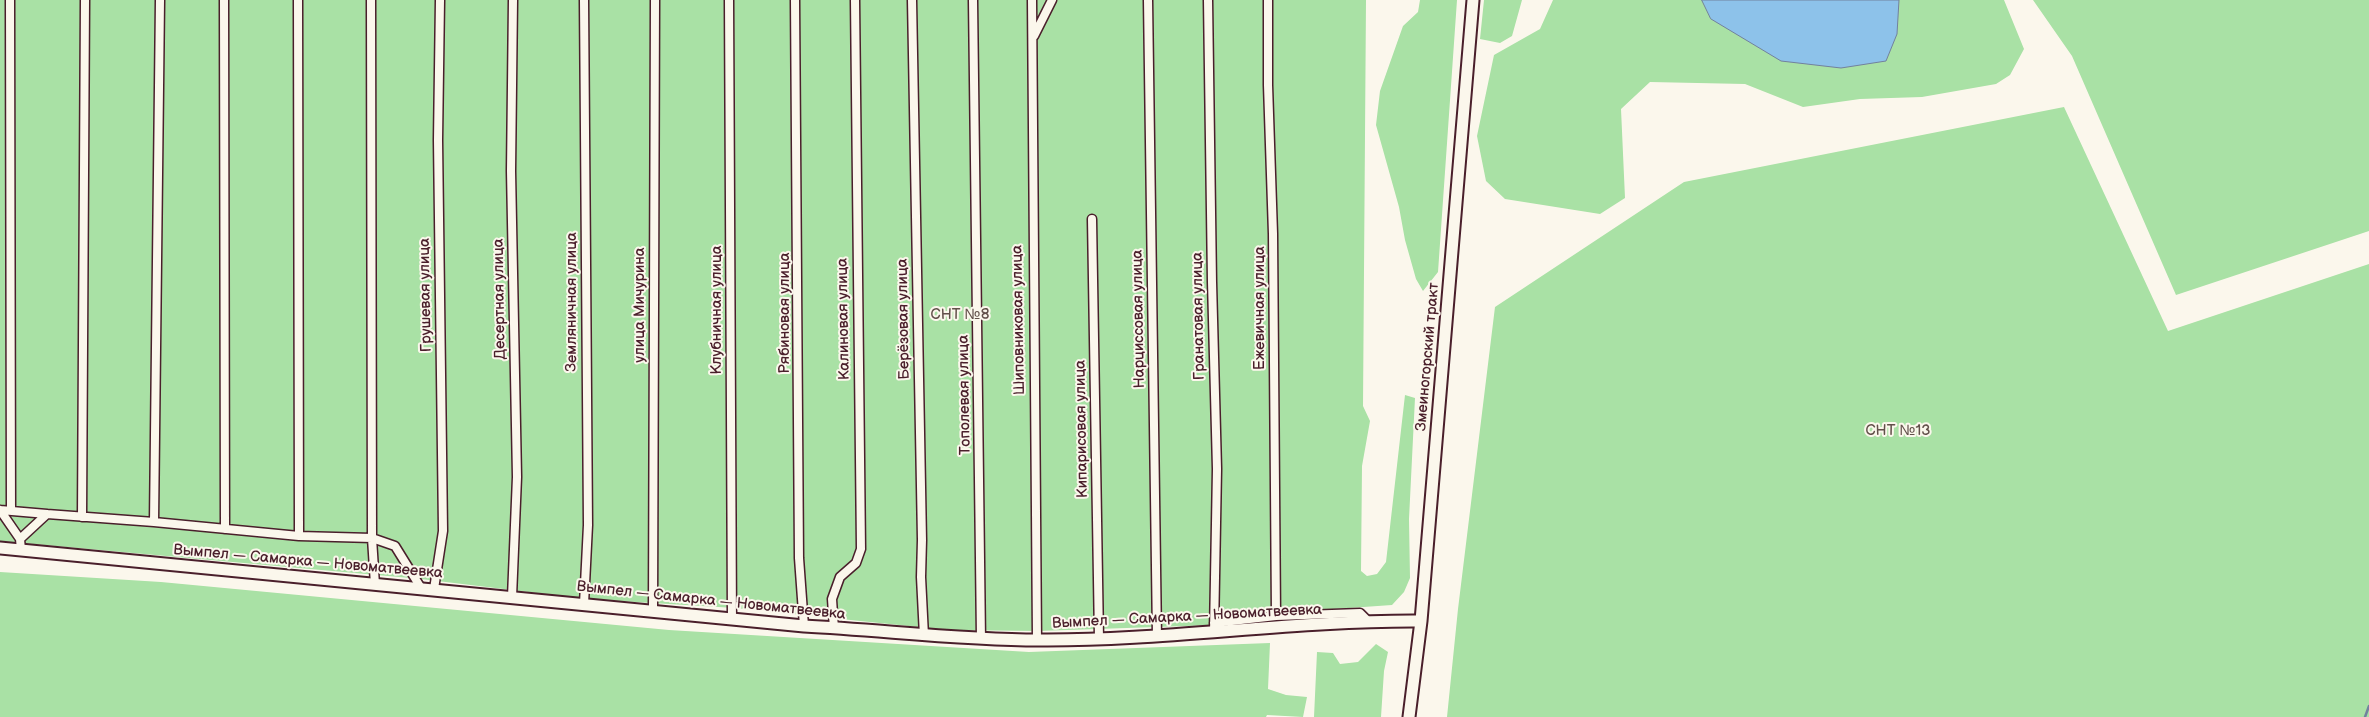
<!DOCTYPE html>
<html>
<head>
<meta charset="utf-8">
<style>
	body { margin:0 }
	canvas { display:block; background:#fbf7ec }
</style>
</head>
<body>
<canvas width="2369" height="717"></canvas>
<script>
const ctx = document.querySelector('canvas').getContext('2d');
ctx.lineJoin = 'round';
function paint(path, color) {
  ctx.fillStyle = color;
  ctx.fill(path, 'evenodd');
}
function trace(path, color, width, dash) {
  ctx.strokeStyle = color;
  ctx.lineWidth = width;
  ctx.lineCap = dash ? 'butt' : 'round';
  ctx.setLineDash(dash || []);
  ctx.stroke(path);
}
function write(font, color, halo, rows, align = 'center') {
  ctx.font = font + ' "Balsamiq Sans",sans-serif';
  ctx.lineWidth = 4;
  ctx.setLineDash([]);
  ctx.textBaseline = 'middle';
  ctx.strokeStyle = halo;
  ctx.fillStyle = color;
  for (const [text, x, y, turn = 0] of rows) {
    ctx.save();
    ctx.translate(x, y);
    ctx.rotate((+turn || 0) * Math.PI / 180);
    ctx.textAlign = isNaN(turn) ? turn : align;
    if (halo) ctx.strokeText(text, 0, 0);
    ctx.fillText(text, 0, 0);
    ctx.restore();
  }
}
const green = new Path2D(`
	M 0,0 L 1366,0 L 1363,406 L 1370,421 L 1362,466 L 1361,571 L 1367,576 L 1377,574 L 1386,562 L 1405,395 L 1415,398 L 1409,519 L 1410,578 L 1404,592 L 1392,605 L 1306,611 L 1215,625 L 1038,631 L 947,630 L 735,608 L 586,599 L 421,579 L 0,541 Z
	M 1420,0 L 1457,0 L 1438,272 L 1423,291 L 1416,279 L 1405,240 L 1399,207 L 1376,125 L 1380,91 L 1403,26 L 1418,12 Z
	M 1484,0 L 1522,0 L 1512,36 L 1500,43 L 1480,39 Z
	M 1553,0 L 2004,0 L 2024,49 L 2010,75 L 1996,84 L 1922,97 L 1860,99 L 1803,107 L 1745,84 L 1650,82 L 1621,109 L 1625,198 L 1600,214 L 1505,199 L 1486,181 L 1477,136 L 1494,55 L 1540,29 Z
	M 2033,0 L 2369,0 L 2369,231 L 2176,295 L 2072,56 Z
	M 2064,107 L 2168,331 L 2369,264 L 2369,717 L 1447,717 L 1458,609 L 1495,307 L 1684,182 Z
	M 0,572 L 161,582 L 669,630 L 1029,652 L 1270,643 L 1268,689 L 1286,695 L 1307,697 L 1303,717 L 1267,715 L 1266,717 L 0,717 Z
	M 1376,644 L 1388,652 L 1384,671 L 1381,717 L 1314,717 L 1317,652 L 1333,653 L 1340,664 L 1358,662 Z`);
const water = new Path2D(`
	M 1702,0 L 1899,0 L 1897,34 L 1886,61 L 1841,68 L 1781,61 L 1711,19 Z`);
const stream = new Path2D(`
	M 2365,717 L 2369,706`);
const minor = new Path2D(`
	M 10,0 L 11,511
	M 224,0 L 225,529
	M 298,0 L 299,536
	M 371,0 L 372,538 L 375,585
	M 584,0 L 588,525 L 584,604
	M 729,0 L 732,619
	M 795,0 L 799,558 L 804,626
	M 912,0 L 922,540 L 921,577 L 924,636
	M 973,0 L 981,639
	M 1032,0 L 1037,640
	M 1148,0 L 1157,637
	M 1208,0 L 1212,282 L 1217,469 L 1214,632
	M 1268,0 L 1268,85 L 1273,234 L 1276,616
	M 1034,36 L 1052,0
	M 1092,219 L 1099,639
	M 0,510 L 47,514
	M 0,510 L 20,539
	M 82,517 L 85,0
	M 154,522 L 299,536 L 372,538 L 395,546 L 421,588
	M 21,550 L 20,539 L 47,514 L 154,522 L 160,0
	M 434,589 L 443,531 L 438,140 L 440,0
	M 512,597 L 517,477 L 511,171 L 513,0
	M 653,611 L 655,0
	M 1214,623 L 1276,616 L 1360,613 L 1368,621
	M 834,629 L 832,599 L 840,577 L 856,563 L 861,549 L 855,0`);
const secondary = new Path2D(`
	M 0,548 L 804,626 C 883,630 960,640 1039,640 C 1166,641 1293,620 1421,621
	M 1409,717 L 1421,621 L 1473,0`);
const streetNames = [
	["Грушевая улица",426,295,-91],
	["Десертная улица",500,299,-91],
	["Земляничная улица",572,302,-90],
	["улица Мичурина",640,305,-90],
	["Ежевичная улица",1260,308,-90],
	["Клубничная улица",717,310,-90],
	["Рябиновая улица",785,313,-90],
	["Гранатовая улица",1199,316,-91],
	["Калиновая улица",844,319,-91],
	["Берёзовая улица",904,319,-91],
	["Нарциссовая улица",1139,319,-91],
	["Шиповниковая улица",1019,320,-91],
	["Змеиногорский тракт",1428,357,-85],
	["Тополевая улица",965,395,-91],
	["Кипарисовая улица",1082,429,-91],
	["Вымпел — Самарка — Новоматвеевка",308,562,5],
	["Вымпел — Самарка — Новоматвеевка",711,601,6],
	["Вымпел — Самарка — Новоматвеевка",1187,617,-3]
];
const parkNames = [
	["СНТ №8",960,315],
	["СНТ №13",1898,431]
];
paint(green, '#a9e1a5');
paint(water, '#8dc2ea');
trace(water, '#72819e', 1);
trace(stream, '#72819e', 2.5);
trace(minor, '#4a1f2b', 11);
trace(secondary, '#4a1f2b', 15);
trace(minor, '#fbf7ec', 8);
trace(secondary, '#fbf7ec', 11);
write('15px', '#4a1f2b', '#fbf7ec', streetNames);
write('15px', '#62504a', '#fbf7ec', parkNames);
</script>
</body>
</html>
